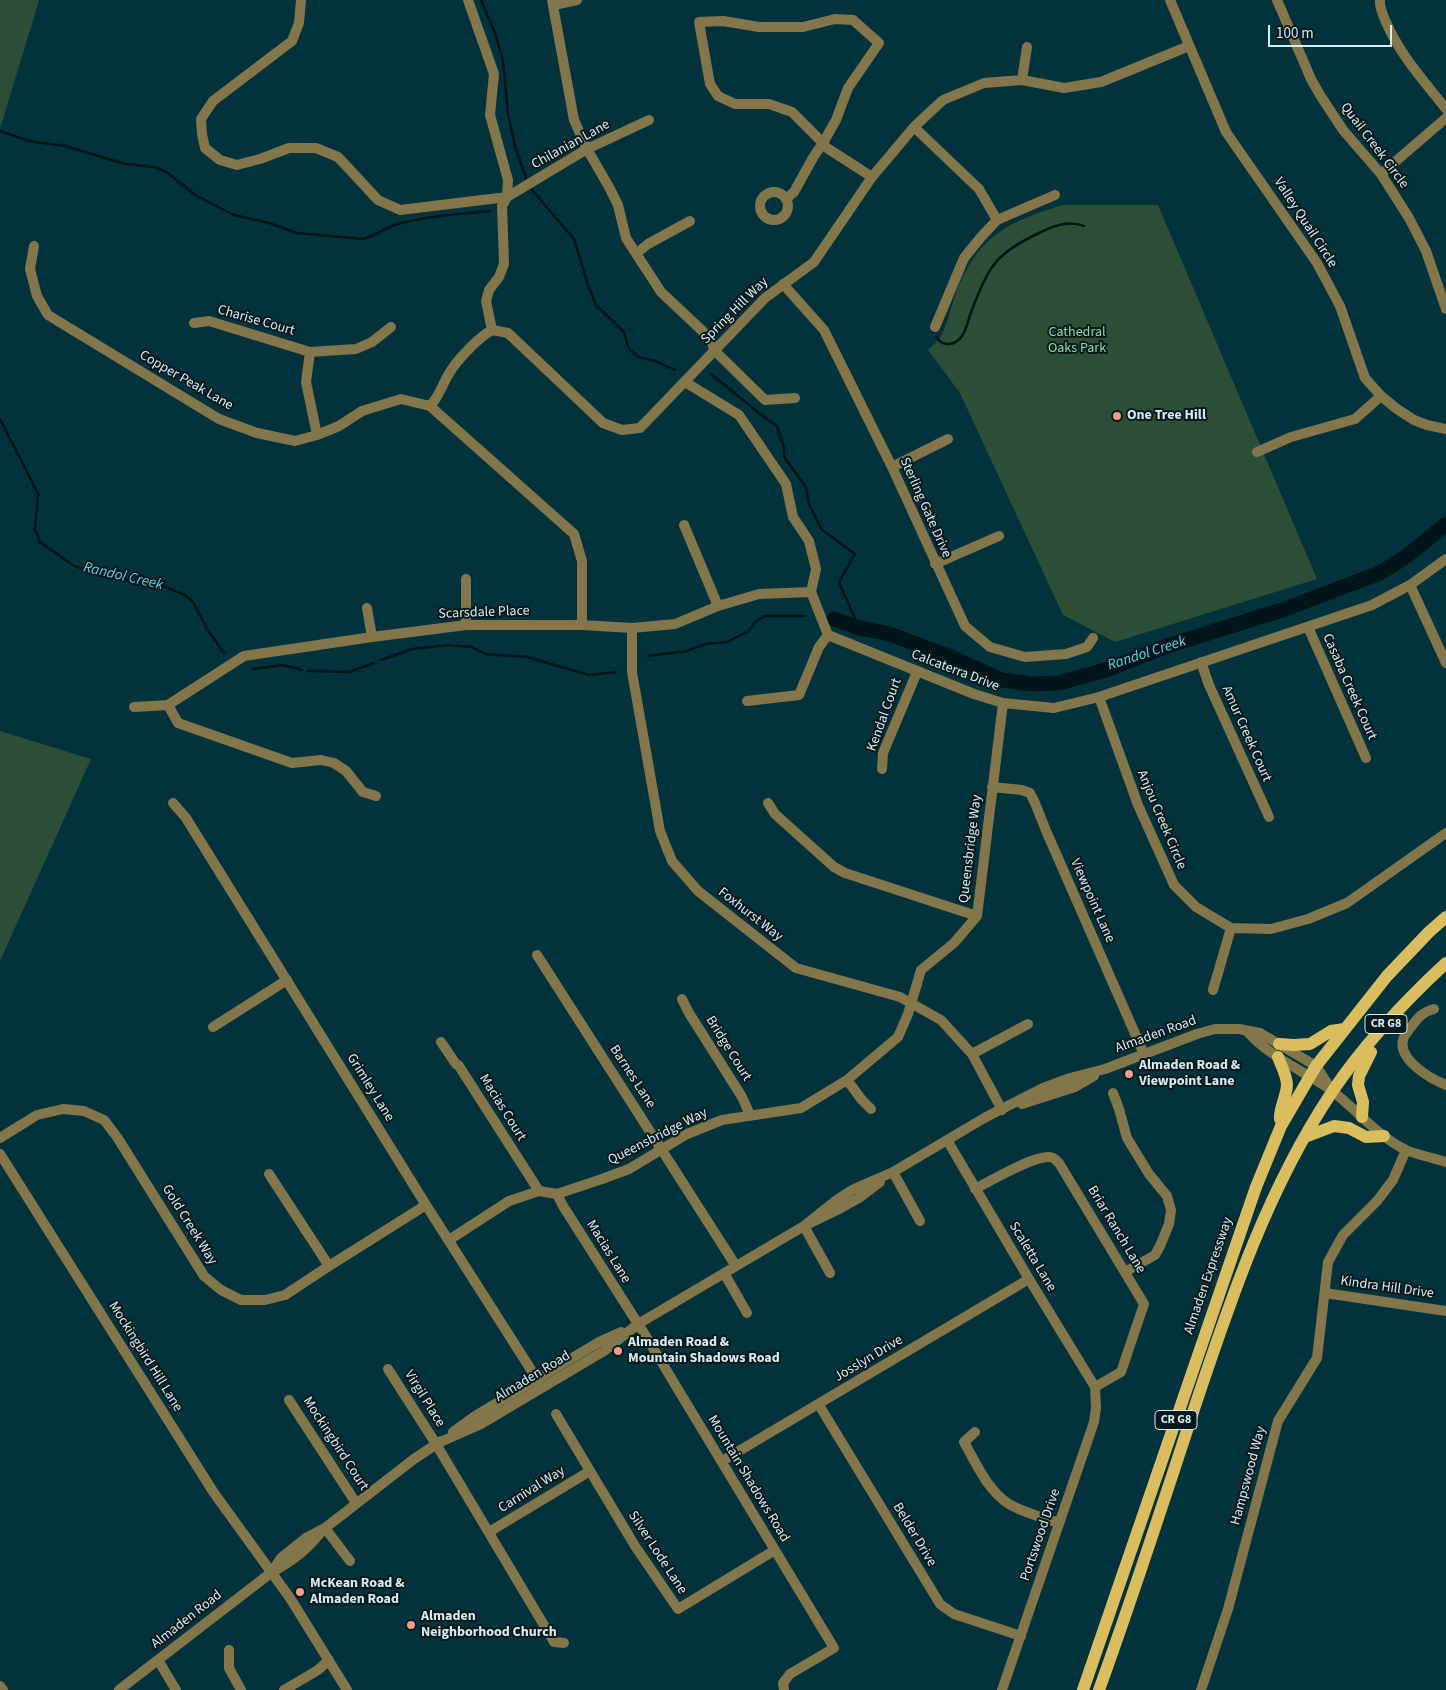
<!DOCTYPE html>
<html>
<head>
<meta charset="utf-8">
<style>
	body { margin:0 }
	#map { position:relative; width:1446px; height:1690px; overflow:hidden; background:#02333c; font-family:"Source Sans 3",sans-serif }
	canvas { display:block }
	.scale { position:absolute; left:1268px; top:25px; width:124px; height:22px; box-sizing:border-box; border:2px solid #d7eef3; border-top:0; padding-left:6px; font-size:15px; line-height:18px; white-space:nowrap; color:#d7eef3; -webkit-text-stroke:4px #06181c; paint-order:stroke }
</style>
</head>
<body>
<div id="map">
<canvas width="1446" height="1690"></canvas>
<div class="scale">100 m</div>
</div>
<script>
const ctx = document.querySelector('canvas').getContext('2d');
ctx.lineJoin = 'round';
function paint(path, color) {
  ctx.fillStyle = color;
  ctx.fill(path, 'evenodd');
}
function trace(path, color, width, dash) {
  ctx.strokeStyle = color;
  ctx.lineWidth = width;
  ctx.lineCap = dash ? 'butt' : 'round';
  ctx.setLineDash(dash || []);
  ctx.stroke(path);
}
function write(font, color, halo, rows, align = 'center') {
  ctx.font = font + ' "Source Sans 3",sans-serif';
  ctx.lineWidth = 4;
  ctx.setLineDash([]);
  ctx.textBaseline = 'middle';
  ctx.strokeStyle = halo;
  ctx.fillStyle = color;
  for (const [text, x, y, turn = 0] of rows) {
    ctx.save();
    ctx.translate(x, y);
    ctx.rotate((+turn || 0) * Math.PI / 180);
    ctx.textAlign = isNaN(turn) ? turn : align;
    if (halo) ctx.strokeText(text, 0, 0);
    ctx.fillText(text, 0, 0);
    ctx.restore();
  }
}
const green = new Path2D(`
	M 0,0 L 39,0 L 0,129 Z
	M 1063,205 L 1158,205 L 1317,579 L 1115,642 L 1063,615 L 960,393 L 928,350 C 932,346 938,341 941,336 C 948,323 951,306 956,293 C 978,236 1007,222 1063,205 Z
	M 0,731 L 91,759 L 0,961 Z`);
const stream = new Path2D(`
	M 481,0 L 496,36 L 503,61 L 508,114 L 515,146 L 527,181
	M 0,131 L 29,141 L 65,146 L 125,164 L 155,167 L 168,173 L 195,195 L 234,215 L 269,223 L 297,233 L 363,239 C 376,236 386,227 398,224 C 428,216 459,214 490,211
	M 532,190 L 574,239 L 588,285 L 596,305 L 624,332 L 629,349 L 638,357 L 655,361 L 675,370
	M 937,337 C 942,348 956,345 962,336 C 967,329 969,316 973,307 C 990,264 997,253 1039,233 C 1053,226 1068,220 1084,226
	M 711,374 L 760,414 L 777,426 L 784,448 L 784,457 L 806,487 L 809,504 L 821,529 L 855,554 L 839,582 L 859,628
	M 0,419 L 38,494 L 35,529 L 40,542 L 74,566 L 129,581 L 141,581 L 165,587 L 185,595 L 193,602 L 207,629 L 224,653
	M 648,656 L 687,651 L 705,644 L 727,642 L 749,631 L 755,622 L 764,616 L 804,616
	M 381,660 L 412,649 L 448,645 L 472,647 L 485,654 L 527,657 L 589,675 L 616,672
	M 253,669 L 283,665 L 302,670
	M 308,671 L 349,672 L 374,663`);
const river = new Path2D(`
	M 834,619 L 859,628 L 886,633 L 946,655 L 1002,680 L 1033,684 L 1059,683 L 1109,669 L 1167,646 L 1285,609 L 1375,575 C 1401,563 1423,543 1446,524`);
const minor = new Path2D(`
	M 301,0 L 299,23 L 292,41 L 213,101 L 201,119 L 202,134 L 205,148 L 220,160 L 237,165 L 260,159 L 289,148 L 316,148 L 338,157 L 378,200 L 400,210 L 507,197 L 587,149 L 649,120
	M 468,0 L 494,74 L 490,115 L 508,180 L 507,197 L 502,206 L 504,264 L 499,277 L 489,290 L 486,301 L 492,330
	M 552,0 L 574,120 L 587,149 L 609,187 L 618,205 L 626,238 L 661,292 L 711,339 L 714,350 L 765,400 L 795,398
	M 1170,0 L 1226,132 L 1317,263 L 1340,306 L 1365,378 L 1381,396 L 1397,409 L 1414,420 L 1427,425 L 1446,429
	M 1277,0 L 1311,79 L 1320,95 L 1343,130 L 1381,174 L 1409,218 L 1426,251 L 1446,309
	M 1380,0 C 1379,8 1383,15 1386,22 C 1400,55 1424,81 1446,109
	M 554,5 L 577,0
	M 1022,80 L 1027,47
	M 914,127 L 979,189 L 997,220
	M 1381,174 L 1446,118
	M760 206a14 14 0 1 1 28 0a14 14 0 1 1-28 0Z
	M 786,199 L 794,192 L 814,156 L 823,143 L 836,120 L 848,88 L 879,43 L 853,20 L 835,19 L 803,27 L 759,27 L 723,21 L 699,22 L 710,84 L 718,96 L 735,104 L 769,104 L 792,112 L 823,143 L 827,148 L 872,177
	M 34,246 L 30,269 L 37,296 L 48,315 L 219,419 L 257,433 L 295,441 L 317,435 L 339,426 L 362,411 L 401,399 L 430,406 L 574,534 L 582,561 L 582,625
	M 637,253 L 648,244 L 690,221
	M 783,284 L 824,330 L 892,467 L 965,626 L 990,647 L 1025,657 L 1066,654 L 1087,647 L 1093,638
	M 194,323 L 209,321 L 310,352 L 356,349 L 372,342 L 391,327
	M 935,327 L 964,258 L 981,237 L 997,220 L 1055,195
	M 310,352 L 306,382 L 317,435
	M 685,382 L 739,415 L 786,484 L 793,517 L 809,541 L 816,569 L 811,592 L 828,635 L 974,694 L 1003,703 L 1054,708 L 1099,697 L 1372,605 L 1410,585 L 1446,559
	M 430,406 C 440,396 442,384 450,372 C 457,360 479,337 492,330 L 508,333 L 603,423 L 622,430 L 640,428 L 765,298 L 814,262 L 872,177 L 914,127 L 943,100 L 984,83 L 1022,80 L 1064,88 L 1101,82 L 1189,46
	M 1257,452 L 1291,437 L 1355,419 L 1381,396
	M 892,467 L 948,439
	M 684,525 L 718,606
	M 935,564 L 999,536
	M 1410,585 L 1446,663
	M 367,608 L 372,637
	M 466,625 L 466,579
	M 1308,627 L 1366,758
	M 632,628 L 632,672 L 660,831 L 672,861 L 698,891 L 796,968 L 900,997 L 941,1020 L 972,1054 L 1002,1110
	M 1201,662 L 1209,685 L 1269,817
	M 1099,697 L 1138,805 L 1174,885 L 1196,907 L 1231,928 L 1271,929 L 1308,919 L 1347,903 L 1446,833
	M 747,701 L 799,695 L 819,647 L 828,635
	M 168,705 L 178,723 L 292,763 L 321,760 L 334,763 L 346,771 L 363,792 L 376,796
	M 134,707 L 168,705 L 244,656 L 372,637 L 466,625 L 582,625 L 632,628 L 675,624 L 718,606 L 759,594 L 811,592
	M 882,769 L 883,753 L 917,672
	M 992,787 L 1022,790 L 1030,793 L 1035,803 L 1047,833 L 1144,1054
	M 173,803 L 186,818 L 204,847 L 426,1205 L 542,1387
	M 768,803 L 775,814 L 834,867 L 845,873 L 977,916
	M 537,955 L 736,1266
	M 1213,990 L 1231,928
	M 682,999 L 689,1013 L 742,1097 L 750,1115
	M 1434,1009 C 1422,1012 1418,1018 1411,1027 C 1408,1031 1404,1035 1403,1040 C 1398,1060 1431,1079 1446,1085
	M 213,1027 L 287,980
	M 1247,1031 C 1268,1056 1304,1071 1331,1090 C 1356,1109 1377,1136 1406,1150 C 1418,1155 1433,1158 1446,1162
	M 441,1042 L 456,1064 L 459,1066 L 539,1191
	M 972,1054 L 1028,1024
	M 847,1080 L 862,1100 L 871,1109
	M 1113,1093 L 1119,1109 L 1127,1138 L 1149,1174 L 1167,1196 L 1171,1210 L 1169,1224 L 1160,1246 L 1155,1255 L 1125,1272
	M 1022,1104 L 1075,1087 L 1094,1076
	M 0,1138 L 37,1115 L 63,1109 L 84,1111 L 104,1120 L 117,1137 L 204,1276 L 221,1290 L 241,1300 L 265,1300 L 285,1295 L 329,1266 L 426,1205
	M 947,1140 L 1029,1279 L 1095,1387
	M 0,1154 L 214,1493 L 290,1598 L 347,1690
	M 893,1172 L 920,1221
	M 269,1174 L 329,1266
	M 975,1189 C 990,1181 1033,1156 1049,1157 C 1054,1157 1056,1160 1059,1163 L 1144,1304 L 1121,1372 L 1095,1387
	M 557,1194 L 563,1206 L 647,1338 L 834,1648 L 790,1674 L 783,1683 L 784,1690
	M 804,1226 L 838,1199 L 854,1189 L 893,1172 L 986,1117 L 1043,1088 L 1070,1078 L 1105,1069 L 1197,1034 L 1215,1029 L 1239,1029 L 1260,1033 L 1316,1066 L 1332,1091
	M 804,1226 L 830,1273
	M 449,1240 L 509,1201 L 539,1191 L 557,1194 L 602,1179 L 629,1169 L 687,1134 L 722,1120 L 801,1108 L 847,1080 L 898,1037 L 908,1014 L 921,970 L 954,943 L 977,916 L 1003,703
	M 724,1273 L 747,1313
	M 1325,1293 L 1446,1311
	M 388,1369 L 436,1444 L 554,1642 L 564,1643
	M 289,1400 L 356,1503
	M 819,1405 L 940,1604 L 954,1614 L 1021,1636
	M 556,1414 L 635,1546 L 678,1609 L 775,1550
	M 453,1432 L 475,1416 L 599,1342 L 621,1332
	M 975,1432 L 964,1442 C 976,1463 987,1490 1009,1504 C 1022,1512 1044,1518 1059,1523
	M 436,1444 L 481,1424 L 604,1351 L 638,1324 L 804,1226 L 841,1208 L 859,1198 L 880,1182
	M 722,1461 L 1029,1279
	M 325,1528 L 350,1561
	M 489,1532 L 590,1471
	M 272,1572 L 281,1558 L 306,1538 L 325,1528 L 414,1459 L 441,1441
	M 229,1650 L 229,1668 L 241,1690
	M 158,1660 L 176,1690
	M 0,1686 L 3,1690
	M 119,1690 L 272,1572 C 292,1562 308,1549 322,1531
	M 284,1690 L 318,1670 L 329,1660
	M 1002,1690 L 1094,1422 L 1096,1408 L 1095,1387
	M 1201,1690 L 1228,1609 L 1278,1421 L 1317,1358 L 1328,1262 L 1343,1235 L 1377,1201 L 1393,1180 L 1406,1150`);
const major = new Path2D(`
	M 1279,1044 L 1294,1045 L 1310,1044 L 1331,1031 L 1344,1029
	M 1278,1057 C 1281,1065 1286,1074 1287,1084 C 1287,1096 1279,1108 1280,1119
	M 1362,1117 L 1363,1102 L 1358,1085 L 1359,1076 L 1371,1052
	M 1305,1137 L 1334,1126 L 1349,1128 L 1366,1137 L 1384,1136
	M 1083,1690 L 1256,1187 L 1281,1126 L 1316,1066 L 1387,976 L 1429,932 L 1446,917
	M 1099,1690 C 1133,1596 1164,1501 1195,1406 C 1231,1298 1268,1188 1332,1092 C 1364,1044 1404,1002 1446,963`);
const markers = [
	[1117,416,5,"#f49d8b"],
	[1129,1074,5,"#f49d8b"],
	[618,1351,5,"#f49d8b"],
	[300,1592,5,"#f49d8b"],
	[411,1625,5,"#f49d8b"]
];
const shields = [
	[1386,1024,42],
	[1176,1420,42]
];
const shieldNames = [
	["CR G8",1386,1024],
	["CR G8",1176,1420]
];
const streetNames = [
	["Chilanian Lane",571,145,-29],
	["Quail Creek Circle",1374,146,53],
	["Valley Quail Circle",1305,223,57],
	["Spring Hill Way",735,311,-45],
	["Charise Court",256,321,16],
	["Copper Peak Lane",186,381,30],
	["Sterling Gate Drive",925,508,66],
	["Scarsdale Place",484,613,-2],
	["Calcaterra Drive",955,671,21],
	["Casaba Creek Court",1349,687,66],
	["Kendal Court",885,715,-70],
	["Amur Creek Court",1246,734,66],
	["Anjou Creek Circle",1161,820,67],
	["Queensbridge Way",971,849,-83],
	["Viewpoint Lane",1092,901,66],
	["Foxhurst Way",750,915,38],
	["Almaden Road",1156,1035,-20],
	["Bridge Court",728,1049,58],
	["Barnes Lane",632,1077,57],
	["Grimley Lane",370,1088,58],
	["Macias Court",502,1108,58],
	["Queensbridge Way",658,1137,-27],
	["Gold Creek Way",189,1225,58],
	["Briar Ranch Lane",1116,1230,59],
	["Macias Lane",608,1252,58],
	["Scaletta Lane",1032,1257,59],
	["Almaden Expressway",1209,1276,-71],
	["Kindra Hill Drive",1387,1288,8],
	["Mockingbird Hill Lane",145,1357,58],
	["Josslyn Drive",869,1359,-31],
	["Almaden Road",533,1377,-31],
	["Virgil Place",424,1399,58],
	["Mockingbird Court",335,1444,57],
	["Hampswood Way",1249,1476,-75],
	["Mountain Shadows Road",748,1479,59],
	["Carnival Way",532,1490,-32],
	["Belder Drive",914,1535,59],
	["Portswood Drive",1041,1535,-71],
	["Silver Lode Lane",657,1553,57],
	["Almaden Road",187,1620,-38]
];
const parkNames = [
	["Cathedral",1077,333],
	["Oaks Park",1077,349]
];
const poiNames = [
	["One Tree Hill",1127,416],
	["Almaden Road &",1139,1066],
	["Viewpoint Lane",1139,1082],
	["Almaden Road &",628,1343],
	["Mountain Shadows Road",628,1359],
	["McKean Road &",310,1584],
	["Almaden Road",310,1600],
	["Almaden",421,1617],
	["Neighborhood Church",421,1633]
];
const waterNames = [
	["Randol Creek",123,577,13],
	["Randol Creek",1147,654,-18]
];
paint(green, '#2d4f37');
trace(stream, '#00151a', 2.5);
trace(river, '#00151a', 15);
trace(minor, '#83764a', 10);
trace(major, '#dabd5e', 12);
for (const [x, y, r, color] of markers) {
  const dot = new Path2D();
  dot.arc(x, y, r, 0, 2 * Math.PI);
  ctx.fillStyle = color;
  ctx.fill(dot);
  trace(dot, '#06181c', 2);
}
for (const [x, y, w] of shields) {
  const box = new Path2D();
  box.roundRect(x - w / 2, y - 9.5, w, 19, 4);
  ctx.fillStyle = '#06181c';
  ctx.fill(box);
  trace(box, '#d7eef3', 1);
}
write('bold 12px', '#d7eef3', null, shieldNames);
write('14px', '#d7eef3', '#06181c', streetNames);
write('14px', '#8ddca4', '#06181c', parkNames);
write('bold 14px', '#d7eef3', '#06181c', poiNames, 'left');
write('italic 15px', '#5cd2ea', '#06181c', waterNames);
</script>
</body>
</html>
